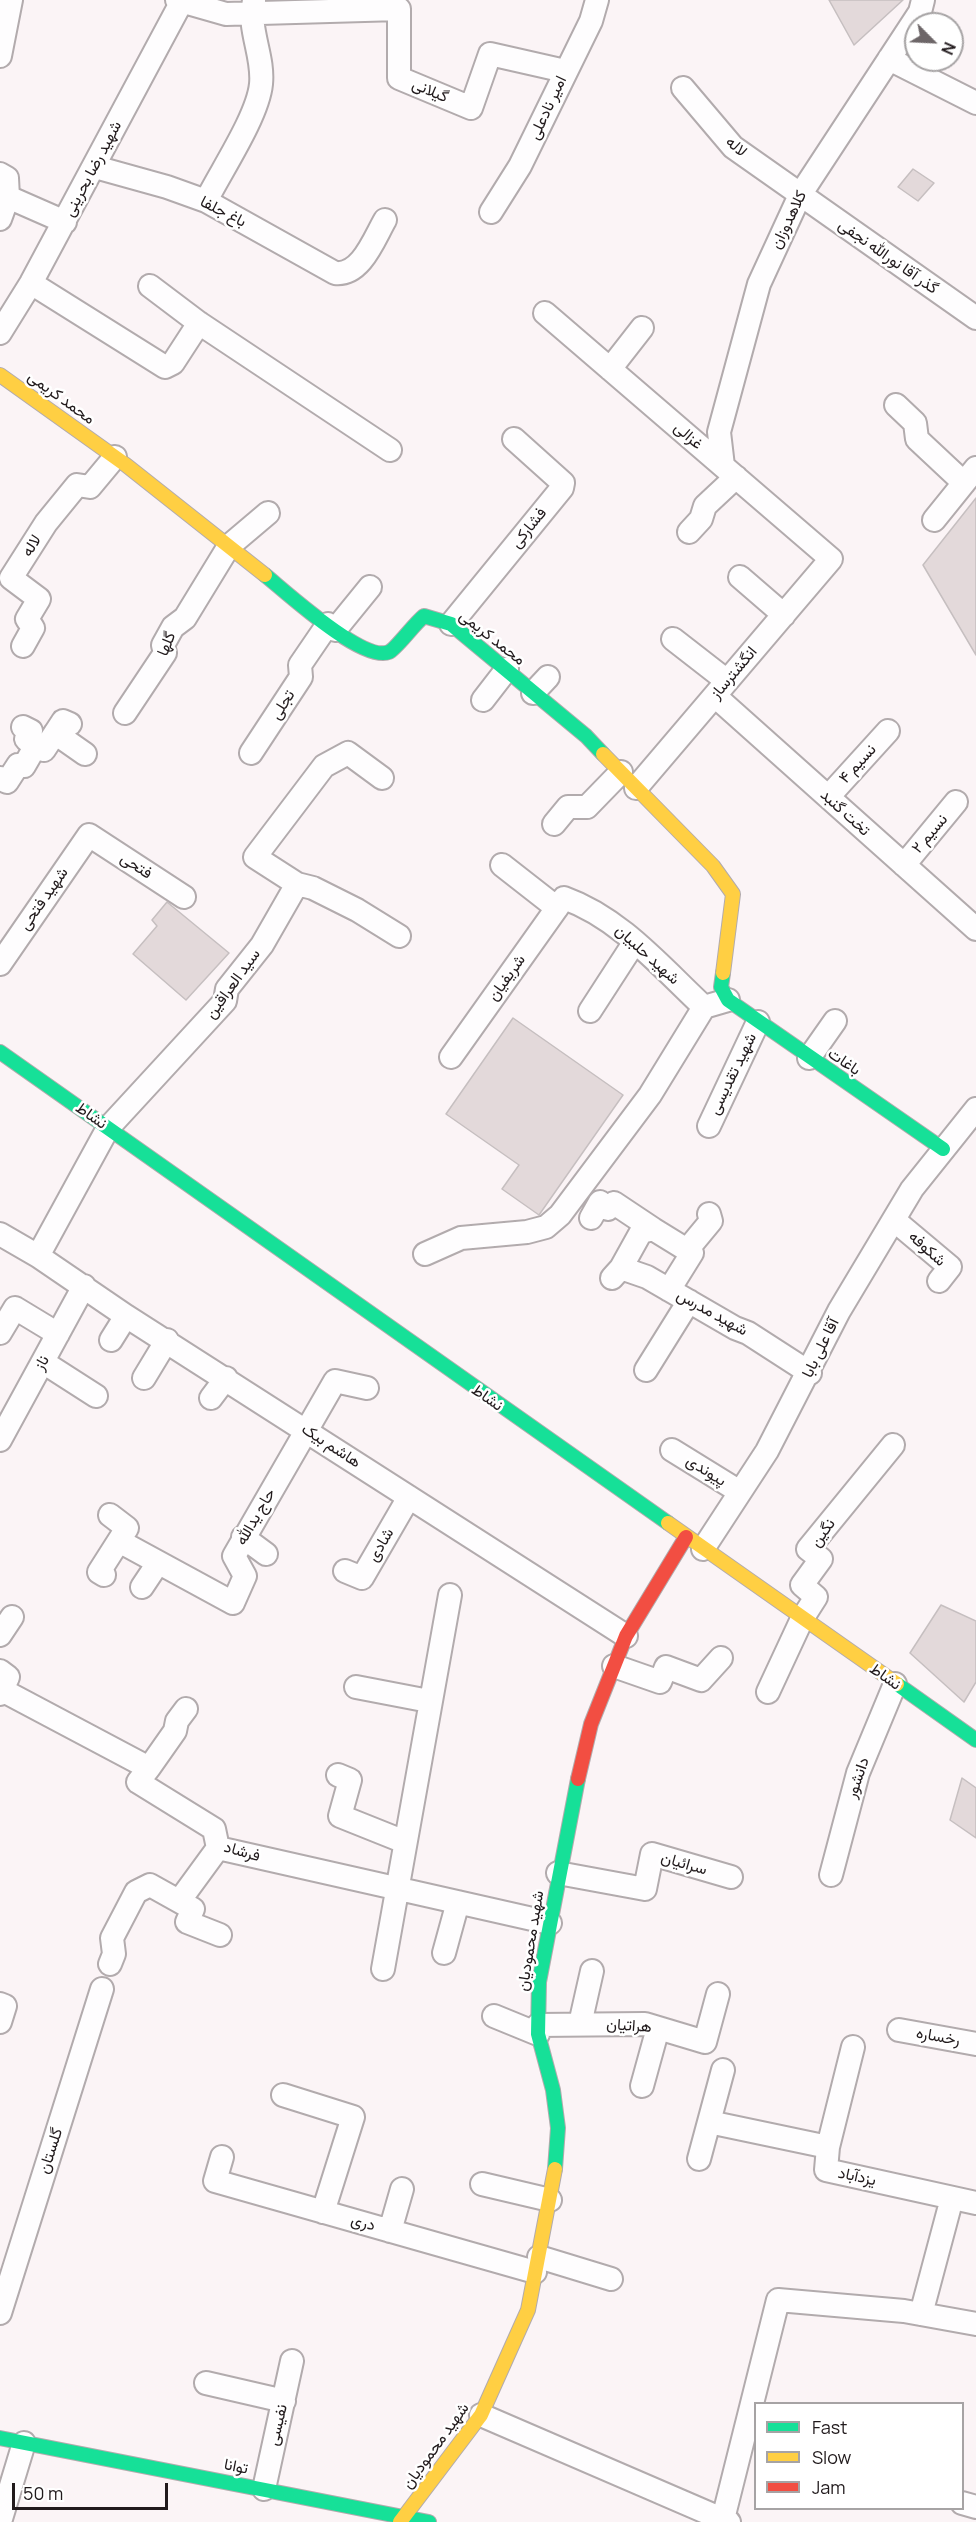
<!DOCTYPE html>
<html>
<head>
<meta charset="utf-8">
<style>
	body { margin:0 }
	#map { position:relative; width:976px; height:2522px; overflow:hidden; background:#fbf4f6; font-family:Manrope,sans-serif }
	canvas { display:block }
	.legend { position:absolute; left:754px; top:2402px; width:210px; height:108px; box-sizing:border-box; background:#fff; border:2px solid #a6a3a4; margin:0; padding:8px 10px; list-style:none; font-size:18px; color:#211a1c }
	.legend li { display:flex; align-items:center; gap:12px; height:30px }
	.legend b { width:30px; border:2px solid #a6a3a4 }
	.north { position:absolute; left:904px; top:12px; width:60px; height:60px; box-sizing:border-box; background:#fff; border:2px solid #a6a3a4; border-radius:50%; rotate:114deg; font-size:16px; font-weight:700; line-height:24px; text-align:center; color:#211a1c }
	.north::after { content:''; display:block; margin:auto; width:21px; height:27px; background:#6d6668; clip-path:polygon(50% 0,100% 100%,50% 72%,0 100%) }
	.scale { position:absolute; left:12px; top:2483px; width:156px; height:27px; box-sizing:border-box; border:3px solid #211a1c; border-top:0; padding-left:8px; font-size:18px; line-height:21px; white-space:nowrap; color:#211a1c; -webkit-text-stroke:4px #fff; paint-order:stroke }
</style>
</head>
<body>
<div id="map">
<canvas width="976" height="2522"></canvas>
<ul class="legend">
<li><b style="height:8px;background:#16e098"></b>Fast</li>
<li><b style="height:8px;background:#ffcf43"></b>Slow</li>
<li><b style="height:8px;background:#f24e42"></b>Jam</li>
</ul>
<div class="north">N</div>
<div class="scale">50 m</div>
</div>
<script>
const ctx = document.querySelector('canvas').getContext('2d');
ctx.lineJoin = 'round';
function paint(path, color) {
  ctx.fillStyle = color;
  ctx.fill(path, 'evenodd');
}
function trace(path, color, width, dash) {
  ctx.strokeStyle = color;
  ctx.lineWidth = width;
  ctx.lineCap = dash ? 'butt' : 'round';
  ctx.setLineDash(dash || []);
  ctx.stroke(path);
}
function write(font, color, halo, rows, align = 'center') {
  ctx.font = font + ' Manrope,Vazirmatn,sans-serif';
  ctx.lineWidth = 5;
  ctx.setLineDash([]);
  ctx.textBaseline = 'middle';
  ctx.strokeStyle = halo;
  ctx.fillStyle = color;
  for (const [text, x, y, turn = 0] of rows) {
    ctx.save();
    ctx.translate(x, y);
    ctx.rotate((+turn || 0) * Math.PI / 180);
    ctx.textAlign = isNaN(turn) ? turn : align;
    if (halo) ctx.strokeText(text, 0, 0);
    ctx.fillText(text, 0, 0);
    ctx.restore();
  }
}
const building = new Path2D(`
	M 829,0 L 903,0 L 854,45 Z
	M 913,169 L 934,183 L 918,201 L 898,187 Z
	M 976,498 L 976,655 L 923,565 Z
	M 167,902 L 229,953 L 186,1000 L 133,954 L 157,926 L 152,920 Z
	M 513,1018 L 623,1095 L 539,1215 L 502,1189 L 519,1165 L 446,1114 Z
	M 941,1605 L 976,1621 L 976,1682 L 964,1702 L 910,1653 Z
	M 962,1778 L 976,1788 L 976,1838 L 950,1820 Z`);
const street = new Path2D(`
	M 177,0 L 226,14 L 399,9 L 399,78 L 471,108 L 490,54 L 565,71
	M 0,56 L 11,0
	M 889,59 L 976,103
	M 683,88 L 733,147 L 976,318
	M 95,167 L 167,187 L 206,201 L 335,273 C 361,276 374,239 385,220
	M 0,174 L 7,178 L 8,197 L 0,219
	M 8,197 L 65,222
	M 206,201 C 221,171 258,116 261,84 C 264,55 247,29 254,1
	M 491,212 L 520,166 L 591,21 L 597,0
	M 31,283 L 165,367 L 173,363 L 199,323
	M 150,286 L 199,323 L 390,450
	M 545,313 L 831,559 L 636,788
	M 0,333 L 31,283 L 182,1
	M 610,369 L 642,328
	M 896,405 L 915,423 L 917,439 L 964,483
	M 723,466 L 719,432 L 759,284 L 800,195 L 920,12 L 923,0
	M 934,520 L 976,468
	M 689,532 L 701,519 L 705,506 L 736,477
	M 740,577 L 784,615
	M 451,624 L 562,488 L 563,483 L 514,439
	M 335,630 L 370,587
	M 673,639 L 727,681
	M 23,646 L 33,628 L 27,619 L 39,599 L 11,578 L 46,523 L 77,485 L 90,487 L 115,457
	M 533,693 L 548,677
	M 715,696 L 976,929
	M 483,700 L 507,669
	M 125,713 L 165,653 L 163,645 L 173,627 L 185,618 L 229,546 L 268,513
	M 23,727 L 31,731 L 26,739 L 35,747
	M 55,733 L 85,754
	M 251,753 L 301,677 L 300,665 L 328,624
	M 0,778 L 7,782 L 18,765 L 24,766 L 35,747 L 44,750 L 63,721 L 70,724
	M 382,778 L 348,753 L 324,766 L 255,857 L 297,884 L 313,888 L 357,910 L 399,936
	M 828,797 L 888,731
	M 554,824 L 568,807 L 587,807 L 621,772
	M 502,865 L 557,908
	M 904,865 L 956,802
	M 0,964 L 89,835 L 184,897
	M 590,1011 L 634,943
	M 451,1057 L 564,898 C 620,918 661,967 704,1007 L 728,1000
	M 809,1058 L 835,1021
	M 709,1126 L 758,1022
	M 591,1218 L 600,1202 L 608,1209 L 614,1203 L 653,1229
	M 894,1220 L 950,1267 L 939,1281
	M 0,1234 L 38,1256 L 126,1316 L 626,1636
	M 687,1250 L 711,1221 L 709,1214
	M 425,1254 L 461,1238 L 527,1232 L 546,1227 L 560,1215 L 650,1095 L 704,1007
	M 38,1256 L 108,1128 L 225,1001 L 227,989 L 262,945 L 297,884
	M 621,1268 L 641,1232 L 653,1229 L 692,1253 L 669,1290
	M 612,1278 L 621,1268 L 647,1277 L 735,1328 L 748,1333 L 810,1373
	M 0,1333 L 15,1308 L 58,1334
	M 111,1340 L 126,1316
	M 43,1362 L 96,1396
	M 646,1370 L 689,1301
	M 144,1378 L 167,1340
	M 211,1398 L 226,1378
	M 0,1440 L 84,1286
	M 672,1450 L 740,1492
	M 243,1537 L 266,1554
	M 119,1541 L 233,1603 L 245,1576 L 234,1556 L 335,1381 L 367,1388
	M 703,1549 L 767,1451 L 839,1311 L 912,1189 L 976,1109
	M 345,1571 L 362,1578 L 409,1497
	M 104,1575 L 99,1572 L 127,1528 L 110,1515
	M 142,1587 L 158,1563
	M 0,1635 L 12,1617
	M 614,1666 L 660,1682 L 666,1667 L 701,1680 L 721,1658
	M 0,1671 L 8,1677 L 0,1694
	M 356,1687 L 429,1701
	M 2,1690 L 149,1768 L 138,1782 L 214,1829 L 218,1848 L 550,1923
	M 768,1692 L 802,1619 L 816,1597 L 802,1585 L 821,1559 L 808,1549 L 893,1445
	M 149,1768 L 175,1731 L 177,1721 L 186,1709
	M 338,1775 L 350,1780 L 340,1816 L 405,1842
	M 558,1873 L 645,1889 L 652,1854 L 731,1877
	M 831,1875 L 858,1773 L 895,1684
	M 180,1900 L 218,1848
	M 444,1953 L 458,1902
	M 110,1964 L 114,1954 L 112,1938 L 136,1892 L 150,1885 L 193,1909 L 187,1922 L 220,1935
	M 383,1969 L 450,1595
	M 0,2004 L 5,2006 L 0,2022
	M 494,2016 L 538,2034
	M 580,2024 L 592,1971
	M 538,2025 L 645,2024 L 705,2042 L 718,1994
	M 899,2030 L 976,2044
	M 853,2047 L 828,2147 L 826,2170 L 976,2203
	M 642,2086 L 658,2028
	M 283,2095 L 353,2117 L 323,2212
	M 709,2122 L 828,2147
	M 222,2157 L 215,2181 L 535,2272
	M 699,2159 L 723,2070
	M 482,2184 L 550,2200
	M 390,2231 L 402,2189
	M 539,2257 L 611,2279
	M 0,2313 L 102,1989
	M 921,2314 L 952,2198
	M 206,2383 L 284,2401
	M 481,2415 L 729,2522
	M 264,2489 L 292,2361
	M 962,2503 L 976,2507
	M 723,2519 L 778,2300 L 904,2311 L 976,2324
	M 0,2522 L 24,2443`);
const fast = new Path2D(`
	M 265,575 C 286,592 363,663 389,652 C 396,649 414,624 424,616 L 451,624 L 586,736 L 603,754
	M 723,973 L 721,987 L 728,1000 L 943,1149
	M 0,1052 L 668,1523
	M 897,1684 L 976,1740
	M 555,2169 L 558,2128 L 553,2090 L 538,2034 L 539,1982 L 578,1779
	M 0,2438 L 429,2522`);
const slow = new Path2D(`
	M 0,375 L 126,465 L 265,575
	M 603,754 L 713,866 L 733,894 L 723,973
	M 668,1523 L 897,1684
	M 400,2522 L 481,2415 L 528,2310 L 555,2169`);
const jam = new Path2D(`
	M 578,1779 L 591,1724 L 626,1636 L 686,1537`);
const streetNames = [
	["گیلانی",430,91,23],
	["امیر نادعلی",548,108,-65],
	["لاله",736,147,42],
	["شهید رضا بحرینی",93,169,-62],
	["باغ جلفا",223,212,27],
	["کلاهدوزان",789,220,-64],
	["گذر آقا نورالله نجفی",888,257,35],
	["محمد کریمی",61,398,36],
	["غزالی",688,436,41],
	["فشارکی",529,528,-51],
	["لاله",32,546,-57],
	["محمد کریمی",492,638,38],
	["گلها",167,644,-68],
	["انگشترساز",734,673,-50],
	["تجلی",283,705,-58],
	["نسیم ۴",858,764,-48],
	["تخت گنبد",845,813,42],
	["نسیم ۲",930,834,-50],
	["فتحی",136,866,33],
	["شهید فتحی",44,899,-55],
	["شهید حلبیان",647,955,42],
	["شریفیان",507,978,-55],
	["سید العراقین",233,984,-54],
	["باغات",844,1062,34],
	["شهید تقدیسی",733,1074,-64],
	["نشاط",91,1116,35],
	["شکوفه",927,1249,42],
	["شهید مدرس",712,1313,29],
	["آقا علی بابا",821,1348,-64],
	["ناز",42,1363,-61],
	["نشاط",487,1398,35],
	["هاشم بیک",331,1446,33],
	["پیوندی",706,1471,32],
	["حاج یدالله",256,1517,-60],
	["نگین",823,1533,-54],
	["شادی",381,1545,-59],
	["نشاط",885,1677,35],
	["دانشور",858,1778,-71],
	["فرشاد",242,1852,16],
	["سرائیان",684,1864,16],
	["شهید محمودیان",531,1941,-81],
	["هراتیان",629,2026,4],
	["رخساره",938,2037,10],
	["گلستان",51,2151,-72],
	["یزدآباد",857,2177,12],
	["دری",363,2223,16],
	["نفیسی",278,2425,-77],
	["شهید محمودیان",436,2446,-54],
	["توانا",236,2467,11]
];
paint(building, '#e3d9da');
trace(building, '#c6bfc0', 1.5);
trace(street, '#b2abad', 26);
trace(fast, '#b2abad', 16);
trace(slow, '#b2abad', 16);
trace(jam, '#b2abad', 16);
trace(street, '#fefdfe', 22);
trace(fast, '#16e098', 14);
trace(slow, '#ffcf43', 14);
trace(jam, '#f24e42', 14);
write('16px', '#211a1c', '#fff', streetNames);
</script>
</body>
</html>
